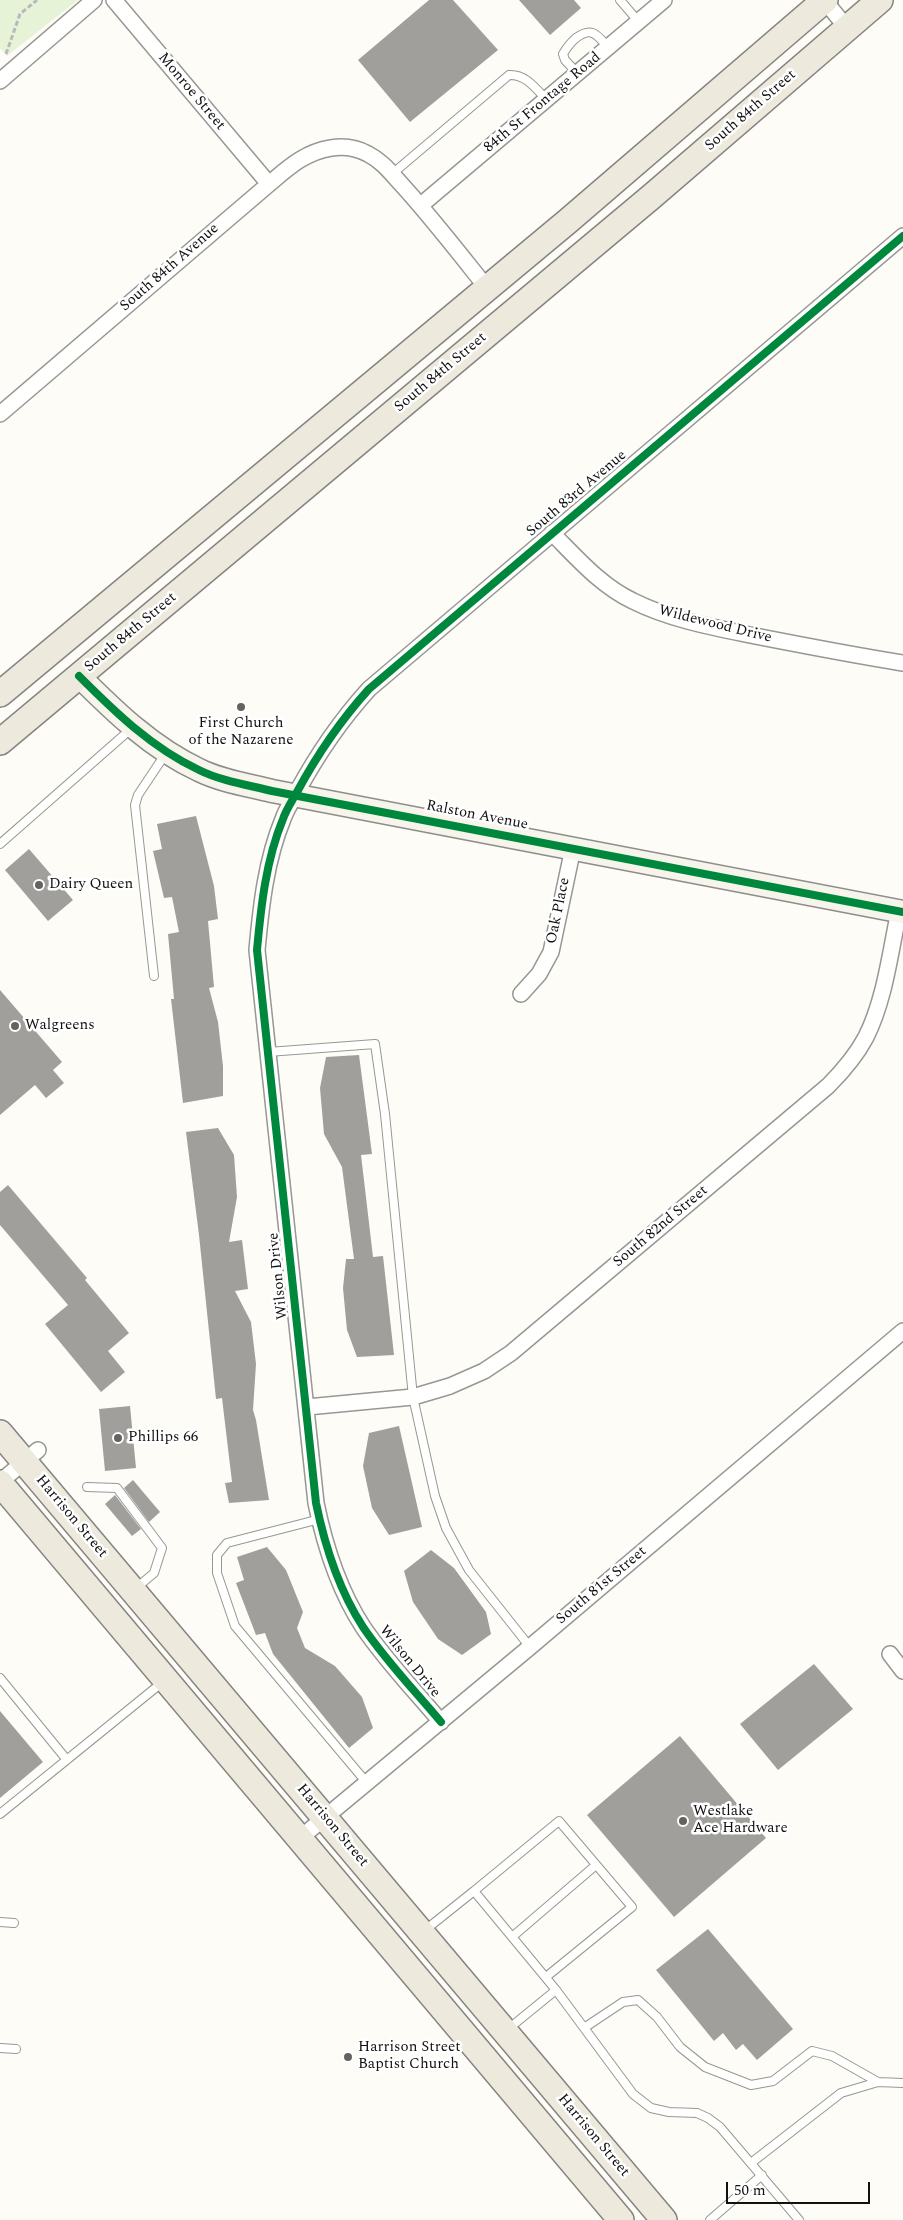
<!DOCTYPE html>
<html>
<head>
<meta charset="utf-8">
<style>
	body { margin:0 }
	#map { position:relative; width:903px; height:2220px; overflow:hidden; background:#fdfcf7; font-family:Spectral,serif }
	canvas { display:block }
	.scale { position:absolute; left:726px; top:2182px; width:144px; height:22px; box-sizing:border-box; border:2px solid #111; border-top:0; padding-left:6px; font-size:15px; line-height:18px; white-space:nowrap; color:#111; -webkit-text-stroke:4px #fff; paint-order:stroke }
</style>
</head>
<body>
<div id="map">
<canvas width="903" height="2220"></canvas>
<div class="scale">50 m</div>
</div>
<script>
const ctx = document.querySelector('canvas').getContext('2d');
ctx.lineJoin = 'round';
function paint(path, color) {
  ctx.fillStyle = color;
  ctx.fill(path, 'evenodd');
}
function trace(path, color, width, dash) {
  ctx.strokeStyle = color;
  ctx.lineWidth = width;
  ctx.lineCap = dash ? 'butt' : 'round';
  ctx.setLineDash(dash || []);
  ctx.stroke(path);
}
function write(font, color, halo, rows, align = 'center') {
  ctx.font = font + ' Spectral,serif';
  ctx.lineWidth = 5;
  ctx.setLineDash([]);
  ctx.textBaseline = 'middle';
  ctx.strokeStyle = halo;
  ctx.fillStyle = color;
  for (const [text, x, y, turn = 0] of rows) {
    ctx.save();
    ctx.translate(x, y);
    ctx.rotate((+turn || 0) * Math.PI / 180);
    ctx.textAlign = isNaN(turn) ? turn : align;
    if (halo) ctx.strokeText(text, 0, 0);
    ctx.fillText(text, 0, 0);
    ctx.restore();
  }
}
const green = new Path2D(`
	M 0,0 L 78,0 L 7,56 L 0,48 Z`);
const building = new Path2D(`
	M 429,0 L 453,0 L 498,50 L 410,122 L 358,60 Z
	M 519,0 L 574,0 L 581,8 L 550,35 Z
	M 196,816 L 214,886 L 218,919 L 208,921 L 214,987 L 209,988 L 218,1022 L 223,1066 L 223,1096 L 183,1103 L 171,999 L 174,999 L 168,934 L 179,932 L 172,897 L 164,898 L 153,851 L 162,849 L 157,824 Z
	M 29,849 L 73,900 L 48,921 L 5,870 Z
	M 0,990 L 62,1062 L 53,1070 L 64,1083 L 46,1098 L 35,1085 L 0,1115 Z
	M 359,1055 L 372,1154 L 361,1155 L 373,1257 L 383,1256 L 394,1355 L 357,1357 L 347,1330 L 343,1288 L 346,1259 L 354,1259 L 342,1167 L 324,1134 L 320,1088 L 326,1057 Z
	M 218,1128 L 234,1155 L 237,1197 L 229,1242 L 242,1240 L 248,1289 L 235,1291 L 251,1322 L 256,1364 L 253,1410 L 256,1420 L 269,1500 L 229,1503 L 225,1483 L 232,1482 L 222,1398 L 216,1399 L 199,1235 L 186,1132 Z
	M 8,1185 L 87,1278 L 85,1280 L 129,1333 L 108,1351 L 125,1372 L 101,1392 L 45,1324 L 68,1305 L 0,1225 L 0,1192 Z
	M 130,1406 L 136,1468 L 105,1471 L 99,1409 Z
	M 399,1426 L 422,1527 L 389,1535 L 372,1508 L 363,1466 L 369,1433 Z
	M 133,1480 L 160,1512 L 149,1522 L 124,1488 Z
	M 115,1495 L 141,1529 L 132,1536 L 105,1504 Z
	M 267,1547 L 286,1570 L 303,1612 L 297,1628 L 305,1648 L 335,1666 L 362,1697 L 373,1728 L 349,1748 L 273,1654 L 265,1633 L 256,1635 L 236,1583 L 244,1580 L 237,1557 Z
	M 431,1550 L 454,1568 L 486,1612 L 491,1634 L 462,1655 L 438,1639 L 413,1602 L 404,1571 Z
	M 814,1664 L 853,1709 L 778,1770 L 740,1724 Z
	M 0,1711 L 43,1762 L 0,1798 Z
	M 680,1736 L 766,1838 L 674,1917 L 587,1815 Z
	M 708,1929 L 793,2029 L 757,2060 L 743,2044 L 736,2050 L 723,2033 L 714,2041 L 656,1970 Z`);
const path = new Path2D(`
	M 6,54 L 20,14 L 37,0`);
const lane = new Path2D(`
	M 620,0 L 638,21
	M 578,74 L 565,60 L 563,54 C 567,47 570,43 576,38 C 592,26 597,35 608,47
	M 392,174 L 509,75 C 526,74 536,89 547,100
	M 0,844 L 132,728
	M 154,976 L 135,805 L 138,795 L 166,753
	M 268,1052 L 375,1044 L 385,1114 L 413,1397 L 435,1496 L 446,1528 L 469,1570 L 530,1647
	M 87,1487 L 117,1488 L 162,1548 L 154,1573 L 135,1589
	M 320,1519 L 227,1543 L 217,1555 L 217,1573 L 235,1626 L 367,1783
	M 0,1678 L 67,1760
	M 0,1814 L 164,1681
	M 474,1891 L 559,1821 L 632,1907 L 546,1977
	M 0,1922 L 14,1923
	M 424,1931 L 474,1891 L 556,1990 L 633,2094 L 651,2108 L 669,2112 L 697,2113 L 708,2118 L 720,2127 L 799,2220
	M 512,1937 L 596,1865
	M 584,2028 L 623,2002 L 638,2000 L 657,2017 L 680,2047 L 705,2067 L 751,2085 L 773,2081 L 812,2051 L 832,2056 L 878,2082
	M 507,2030 L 556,1990
	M 0,2048 L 16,2049
	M 751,2163 L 841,2093 L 878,2082 L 903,2083
	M 710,2220 L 762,2175`);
const street = new Path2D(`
	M 114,0 L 269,184
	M 824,0 L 847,28
	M 0,81 L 94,0
	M 421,205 L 664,0
	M 0,414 L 269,184 C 288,168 305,152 331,148 C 343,146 357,148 368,154 C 382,161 391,173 402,185 C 432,218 459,253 487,288
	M 552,533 C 577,558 601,586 633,601 C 669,619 711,627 750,635 C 801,645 852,655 903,663
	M 521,994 L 539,974 L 551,952 L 573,848
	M 307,1407 L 413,1397 L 450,1386 L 484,1371 L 511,1353 L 828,1086 C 843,1071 856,1056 866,1037 C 885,999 890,953 899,911
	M 0,1482 L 38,1450
	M 890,1654 L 903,1671
	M 441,1722 C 415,1691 386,1661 363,1627 C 339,1590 325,1547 316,1503 L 257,950 C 261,906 266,860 283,819 C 286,810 292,801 297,792 C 317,755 340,721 369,689 L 903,236
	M 299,1839 L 530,1647 L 903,1331`);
const secondary = new Path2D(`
	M 79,676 C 115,712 152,748 199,770 C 221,781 248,785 272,791 L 903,912`);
const primary = new Path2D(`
	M 0,694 L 568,221 L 825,0
	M 0,742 L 651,197 L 880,0
	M 0,1433 L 664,2220
	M 0,1483 L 621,2220`);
const cycleway = new Path2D(`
	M 79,676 C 115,712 152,748 199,770 C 221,781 248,785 272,791 L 903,912
	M 441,1722 C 415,1691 386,1661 363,1627 C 339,1590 325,1547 316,1503 L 257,950 C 261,906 266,860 283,819 C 286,810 292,801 297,792 C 317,755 340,721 369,689 L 903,236`);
const markers = [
	[241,707,5,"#646362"],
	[39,885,5,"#646362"],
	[15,1026,5,"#646362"],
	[118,1438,5,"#646362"],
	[683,1821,5,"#646362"],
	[348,2057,5,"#646362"]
];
const streetNames = [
	["Monroe Street",191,92,50],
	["84th St Frontage Road",543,103,-40],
	["South 84th Street",751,111,-41],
	["South 84th Avenue",170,268,-41],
	["South 84th Street",441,373,-40],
	["South 83rd Avenue",577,494,-40],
	["Wildewood Drive",715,625,14],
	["South 84th Street",131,633,-40],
	["Ralston Avenue",477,816,11],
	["Oak Place",559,911,-78],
	["South 82nd Street",661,1227,-40],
	["Wilson Drive",279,1276,-96],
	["Harrison Street",71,1517,50],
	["South 81st Street",602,1586,-40],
	["Wilson Drive",409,1662,51],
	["Harrison Street",332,1826,50],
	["Harrison Street",593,2136,50]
];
const poiNames = [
	["First Church",241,724,"center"],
	["of the Nazarene",241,741,"center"],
	["Dairy Queen",49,885],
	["Walgreens",25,1026],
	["Phillips 66",128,1438],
	["Westlake",693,1812],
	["Ace Hardware",693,1829],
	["Harrison Street",358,2048],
	["Baptist Church",358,2065]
];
paint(green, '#e7f3d7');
paint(building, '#a19f9c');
trace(lane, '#979795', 10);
trace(street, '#979795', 18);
trace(secondary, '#8e8d8b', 25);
trace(primary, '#858482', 28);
trace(path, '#b9b9b8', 3, [5, 2.5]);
trace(lane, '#fffffe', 8);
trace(street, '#fffffe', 15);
trace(secondary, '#f6f4eb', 22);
trace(primary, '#ede9dc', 25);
trace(cycleway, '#00873e', 8);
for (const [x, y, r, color] of markers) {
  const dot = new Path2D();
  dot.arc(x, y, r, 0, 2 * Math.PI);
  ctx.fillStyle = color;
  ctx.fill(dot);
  trace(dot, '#fff', 2);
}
write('15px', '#111', '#fff', streetNames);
write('15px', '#111', '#fff', poiNames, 'left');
</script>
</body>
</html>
